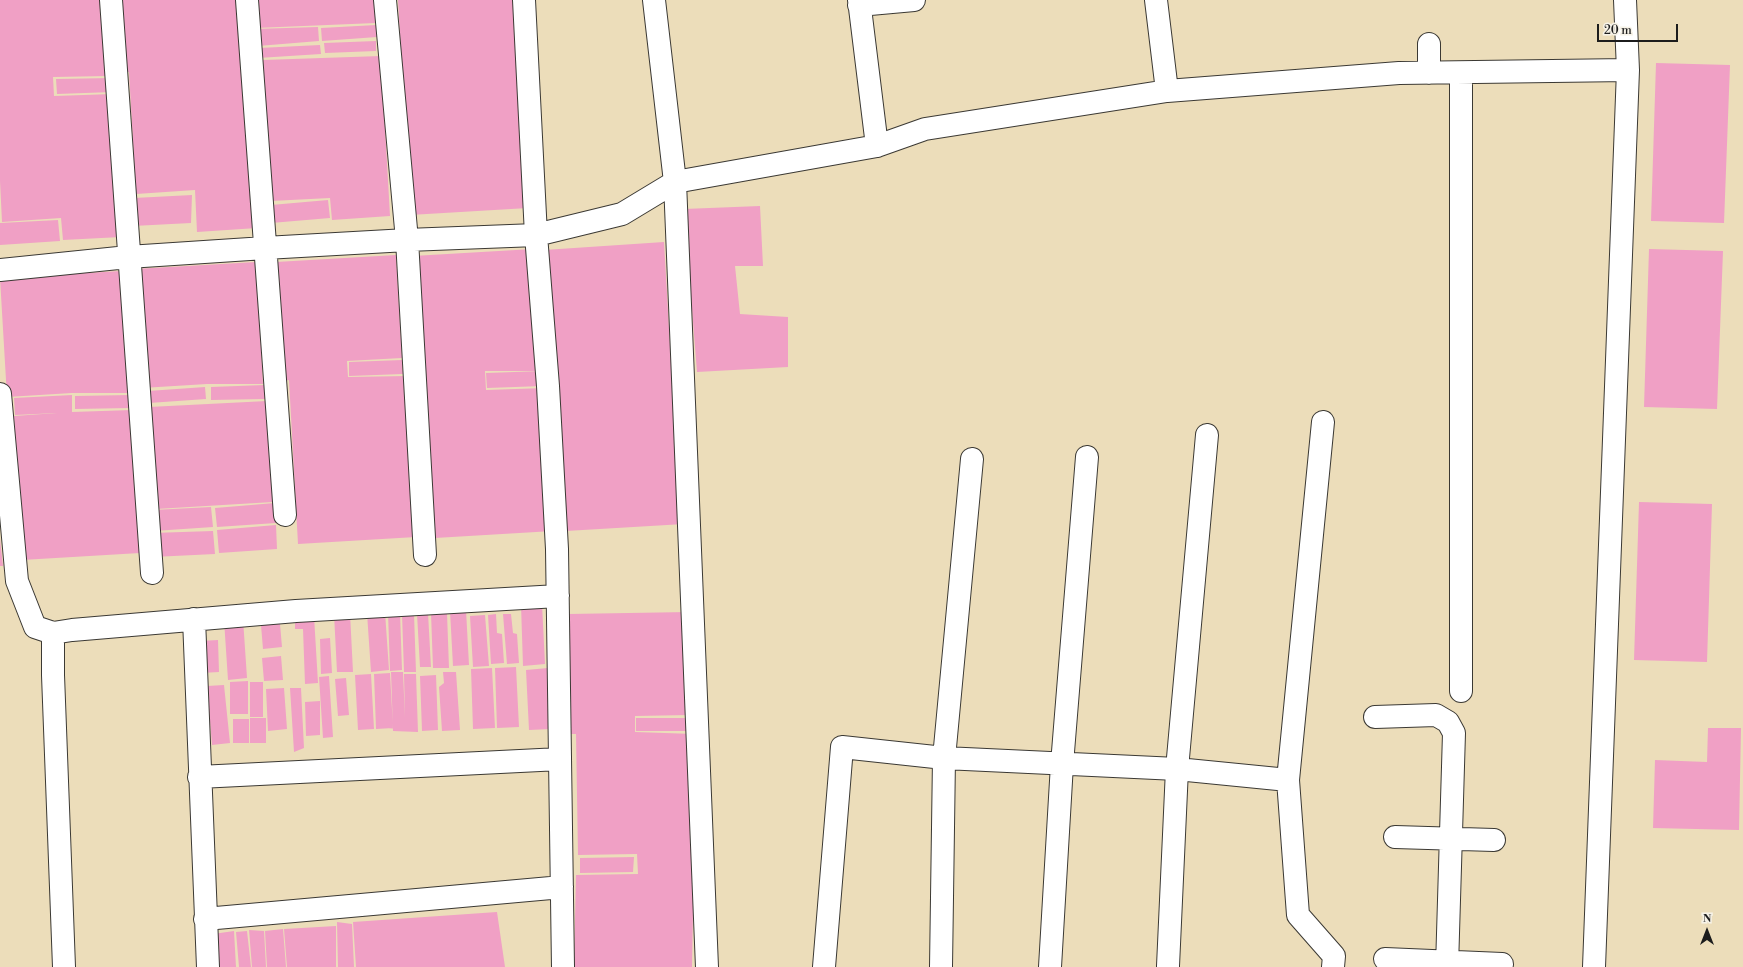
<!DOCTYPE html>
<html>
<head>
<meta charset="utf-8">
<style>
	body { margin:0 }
	#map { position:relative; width:1743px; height:967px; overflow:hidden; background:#ecddba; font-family:"Libre Bodoni",serif }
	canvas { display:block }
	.north { position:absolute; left:1687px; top:911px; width:40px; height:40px; -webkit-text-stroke:3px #f7f3e8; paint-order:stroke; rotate:0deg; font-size:11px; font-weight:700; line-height:16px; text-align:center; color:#1c1c1c }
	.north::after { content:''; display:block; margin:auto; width:14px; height:18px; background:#1c1c1c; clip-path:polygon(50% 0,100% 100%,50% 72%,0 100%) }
	.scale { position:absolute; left:1597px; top:24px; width:81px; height:18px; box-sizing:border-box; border:2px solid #1c1c1c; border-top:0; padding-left:5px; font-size:12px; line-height:14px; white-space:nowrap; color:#1c1c1c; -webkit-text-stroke:3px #f7f3e8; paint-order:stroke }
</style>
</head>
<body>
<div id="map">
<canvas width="1743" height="967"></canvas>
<div class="north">N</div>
<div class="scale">20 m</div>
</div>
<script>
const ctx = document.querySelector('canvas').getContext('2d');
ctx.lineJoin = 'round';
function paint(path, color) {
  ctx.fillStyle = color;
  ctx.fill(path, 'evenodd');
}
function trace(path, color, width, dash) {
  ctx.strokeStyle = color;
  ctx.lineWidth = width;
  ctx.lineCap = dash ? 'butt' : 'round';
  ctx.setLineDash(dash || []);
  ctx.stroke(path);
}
const building = new Path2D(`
	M 0,0 L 105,0 L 109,76 L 53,77 L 54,96 L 113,94 L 121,237 L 63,240 L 61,218 L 2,222 L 0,181 Z
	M 119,0 L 240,0 L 257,228 L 197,232 L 195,190 L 136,194 L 129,72 L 123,72 Z
	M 254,0 L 375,0 L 376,23 L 255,28 Z
	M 398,0 L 516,0 L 528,208 L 410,215 Z
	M 376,25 L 377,37 L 322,41 L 321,28 Z
	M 318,27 L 319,41 L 258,46 L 255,29 Z
	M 376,41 L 376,51 L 325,53 L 324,43 Z
	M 320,45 L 321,54 L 258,58 L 259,48 Z
	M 381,56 L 390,216 L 332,220 L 330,198 L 271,201 L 263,60 Z
	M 1656,63 L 1730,65 L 1724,223 L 1651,221 Z
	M 112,78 L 113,92 L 57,94 L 56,79 Z
	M 192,195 L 191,223 L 133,226 L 134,198 Z
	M 328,200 L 330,218 L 271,223 L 271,205 Z
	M 760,206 L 763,266 L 735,266 L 740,314 L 788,317 L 788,367 L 697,372 L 684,209 Z
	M 58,220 L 60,241 L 0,245 L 0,223 Z
	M 664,242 L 671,362 L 675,362 L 684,524 L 566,531 L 544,250 Z
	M 533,249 L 540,371 L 485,371 L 486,390 L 545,388 L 553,531 L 435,538 L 426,375 L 413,256 Z
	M 1649,249 L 1723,251 L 1717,409 L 1644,407 Z
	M 396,255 L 402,358 L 347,361 L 348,377 L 407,376 L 416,537 L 298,544 L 289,380 L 283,381 L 276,262 Z
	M 256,262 L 263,384 L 207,384 L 142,388 L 135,269 Z
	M 121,271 L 128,393 L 72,393 L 7,397 L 0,278 Z
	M 402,360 L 403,374 L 349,376 L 349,362 Z
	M 543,371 L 543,386 L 487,388 L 486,373 Z
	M 264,385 L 265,399 L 211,400 L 211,387 Z
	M 205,387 L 206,399 L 149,403 L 148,391 Z
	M 72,395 L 72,412 L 132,410 L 140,553 L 22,560 L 14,416 L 57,413 L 15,415 L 14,398 Z
	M 130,395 L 130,408 L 75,409 L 75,396 Z
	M 267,401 L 273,502 L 156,509 L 149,407 Z
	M 1639,502 L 1712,504 L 1707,662 L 1634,660 Z
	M 275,503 L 276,523 L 217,527 L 215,508 Z
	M 211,507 L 213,527 L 154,531 L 153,510 Z
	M 276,525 L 277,549 L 219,553 L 217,530 Z
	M 213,531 L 215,554 L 153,557 L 152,533 Z
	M 0,539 L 3,566 L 0,566 Z
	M 542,604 L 545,664 L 523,666 L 521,605 Z
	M 466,610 L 469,665 L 453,666 L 450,611 Z
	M 385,612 L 389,670 L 371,672 L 367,613 Z
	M 388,612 L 400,612 L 402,670 L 390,671 Z
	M 689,612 L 690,715 L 635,716 L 635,732 L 694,734 L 697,895 L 693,912 L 692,967 L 574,967 L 576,875 L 638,874 L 637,854 L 578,855 L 576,734 L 570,734 L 568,614 Z
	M 350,613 L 353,672 L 337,672 L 334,614 Z
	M 428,613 L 431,667 L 420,667 L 417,614 Z
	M 431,613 L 447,613 L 449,668 L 433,668 Z
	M 402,614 L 414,614 L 416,672 L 404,672 Z
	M 496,614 L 497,633 L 502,634 L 504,663 L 491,664 L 488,615 Z
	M 503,614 L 511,614 L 513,633 L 517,634 L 519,663 L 507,664 Z
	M 485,615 L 489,666 L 473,667 L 470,616 Z
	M 314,616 L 318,683 L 305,684 L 303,629 L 295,629 L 295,618 Z
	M 243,619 L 247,678 L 228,680 L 224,620 Z
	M 280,624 L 282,647 L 263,649 L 261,625 Z
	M 330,638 L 332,673 L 321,674 L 320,639 Z
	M 218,640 L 219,672 L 201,673 L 200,641 Z
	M 281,656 L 283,680 L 264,681 L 262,658 Z
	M 516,667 L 519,727 L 497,728 L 495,668 Z
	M 492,668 L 495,728 L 473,729 L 471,669 Z
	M 548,668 L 551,729 L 529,730 L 526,670 Z
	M 391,672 L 403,672 L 405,718 L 404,674 L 416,674 L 418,732 L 393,731 Z
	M 443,672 L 456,672 L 460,730 L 442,731 L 439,687 L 444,683 Z
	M 390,673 L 393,728 L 376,729 L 374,674 Z
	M 371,674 L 374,729 L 358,730 L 355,675 Z
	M 436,675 L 438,730 L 422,731 L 420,676 Z
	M 329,676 L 333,737 L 323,738 L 319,677 Z
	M 346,678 L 349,715 L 338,716 L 335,679 Z
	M 248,681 L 248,714 L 230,714 L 230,682 Z
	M 250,682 L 263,682 L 263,717 L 250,717 Z
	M 224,685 L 230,743 L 212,745 L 207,686 Z
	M 284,688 L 287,729 L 268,731 L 266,689 Z
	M 290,688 L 301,688 L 304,748 L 294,752 Z
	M 320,701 L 320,735 L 306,736 L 305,702 Z
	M 250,718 L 266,718 L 266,743 L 250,743 Z
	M 636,718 L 689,718 L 689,731 L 636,731 Z
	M 233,719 L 249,719 L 249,743 L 233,743 Z
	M 1708,728 L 1741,728 L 1739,830 L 1653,828 L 1655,760 L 1707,762 Z
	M 634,857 L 633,872 L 580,873 L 580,858 Z
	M 497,912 L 505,967 L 356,967 L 353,922 Z
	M 337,922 L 352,924 L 354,967 L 338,967 Z
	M 336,926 L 336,967 L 319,967 L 319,962 L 319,967 L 287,967 L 284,929 Z
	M 283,929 L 286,967 L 267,967 L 265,931 Z
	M 249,930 L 264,931 L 266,967 L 252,967 Z
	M 234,931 L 236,967 L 216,967 L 213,934 Z
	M 247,931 L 251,967 L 239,967 L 236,932 Z`);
const minor = new Path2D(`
	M 111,0 L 152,573
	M 247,0 L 285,515
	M 385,0 L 407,240 L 425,555
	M 524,0 L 536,235 L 548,386 L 557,549 L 563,967
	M 654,0 L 675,182 L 707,967
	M 859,0 L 877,146
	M 1156,0 L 1167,91
	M 859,5 L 914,0
	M 1429,44 L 1429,73
	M 1461,73 L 1461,691
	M 0,270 L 128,257 L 265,248 L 407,240 L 536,235 L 622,214 L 675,182 L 877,146 L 925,129 L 1167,91 L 1399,73 L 1628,70
	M 0,394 L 17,581 L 35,627 L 53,633
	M 1323,422 L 1288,780 L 1298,915 L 1334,956 L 1333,967
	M 194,619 L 208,967
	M 1375,717 L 1436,715 L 1448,722 L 1454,733 L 1447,967
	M 199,777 L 560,759
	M 1395,837 L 1494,840
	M 205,919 L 562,887
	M 1385,959 L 1502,964
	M 1168,966 L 1177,769 L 1207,435
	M 64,967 L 53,675 L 53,633 L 72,630 L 296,611 L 558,596
	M 824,967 L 842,747 L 944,758 L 1177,769 L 1288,780
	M 941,967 L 944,758 L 972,459
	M 1050,967 L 1062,764 L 1087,457
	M 1594,967 L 1628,70 L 1625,0`);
paint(building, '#f0a0c5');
trace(minor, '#3b3934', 24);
trace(minor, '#fff', 22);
</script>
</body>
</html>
